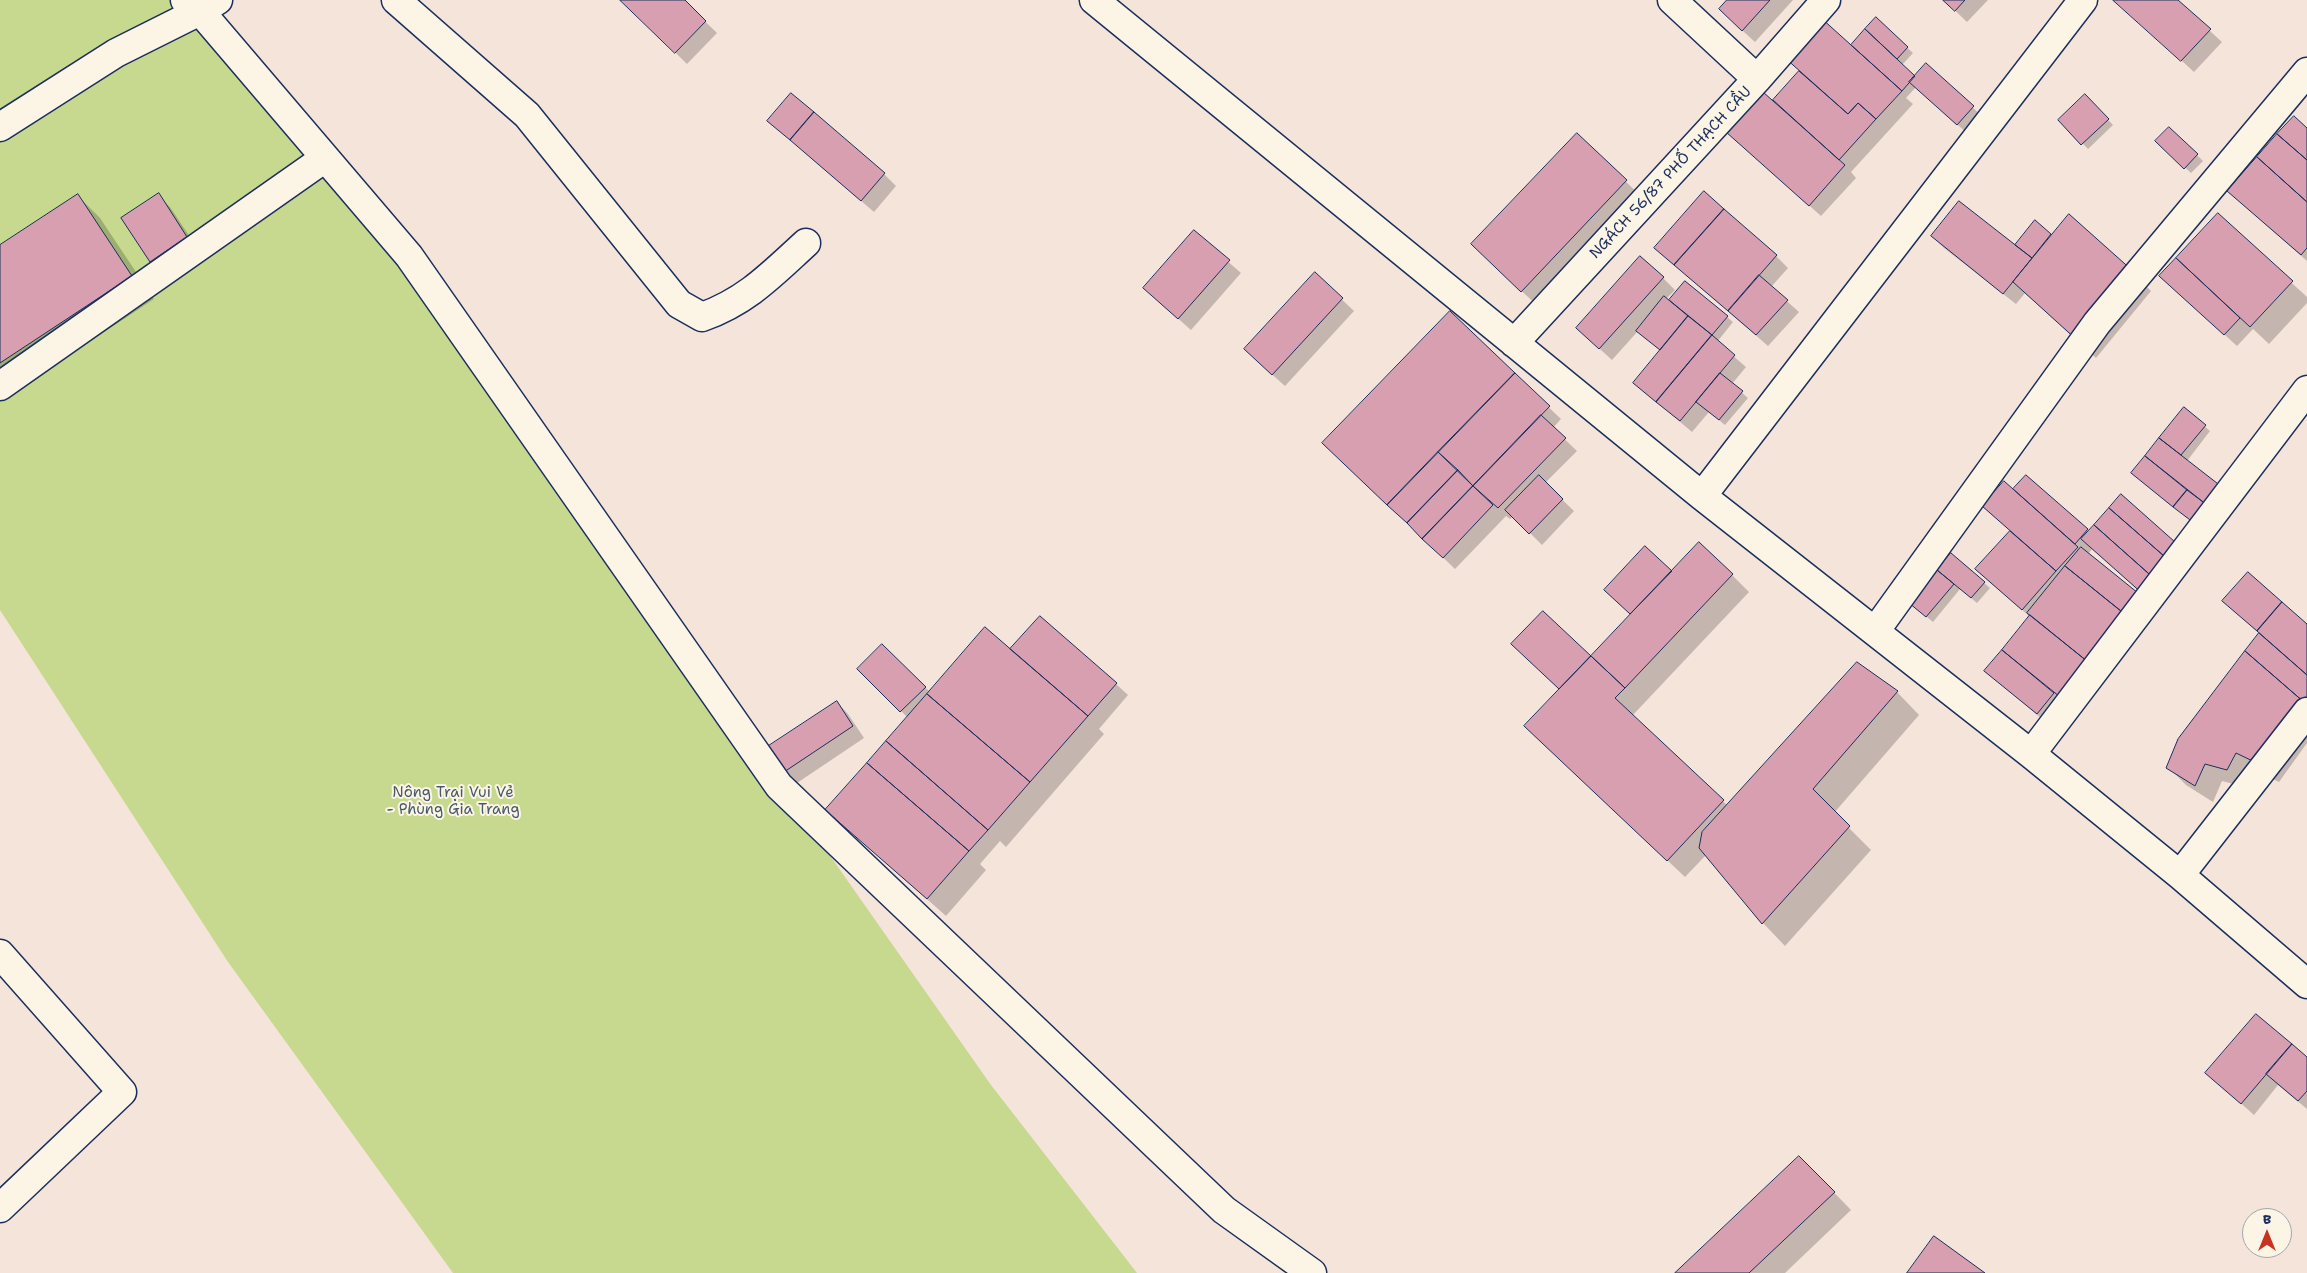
<!DOCTYPE html>
<html>
<head>
<meta charset="utf-8">
<style>
	body { margin:0 }
	#map { position:relative; width:2307px; height:1273px; overflow:hidden; background:#f5e4da; font-family:"Shantell Sans",sans-serif }
	canvas { display:block }
	.north { position:absolute; left:2242px; top:1208px; width:50px; height:50px; box-sizing:border-box; background:#fcf5e5; border:1px solid #a2a6af; border-radius:50%; rotate:0deg; font-size:14px; font-weight:700; line-height:20px; text-align:center; color:#1b2f5e }
	.north::after { content:''; display:block; margin:auto; width:18px; height:22px; background:#c8321e; clip-path:polygon(50% 0,100% 100%,50% 72%,0 100%) }
</style>
</head>
<body>
<div id="map">
<canvas width="2307" height="1273"></canvas>
<div class="north">B</div>
</div>
<script>
const ctx = document.querySelector('canvas').getContext('2d');
ctx.lineJoin = 'round';
function paint(path, color) {
  ctx.fillStyle = color;
  ctx.fill(path, 'evenodd');
}
function trace(path, color, width, dash) {
  ctx.strokeStyle = color;
  ctx.lineWidth = width;
  ctx.lineCap = dash ? 'butt' : 'round';
  ctx.setLineDash(dash || []);
  ctx.stroke(path);
}
function write(font, color, halo, rows, align = 'center') {
  ctx.font = font + ' "Shantell Sans",sans-serif';
  ctx.lineWidth = 4;
  ctx.setLineDash([]);
  ctx.textBaseline = 'middle';
  ctx.strokeStyle = halo;
  ctx.fillStyle = color;
  for (const [text, x, y, turn = 0] of rows) {
    ctx.save();
    ctx.translate(x, y);
    ctx.rotate((+turn || 0) * Math.PI / 180);
    ctx.textAlign = isNaN(turn) ? turn : align;
    if (halo) ctx.strokeText(text, 0, 0);
    ctx.fillText(text, 0, 0);
    ctx.restore();
  }
}
const green = new Path2D(`
	M 0,0 L 185,0 L 409,256 L 991,1085 L 1137,1273 L 453,1273 L 228,962 L 0,610 Z`);
const shadow = new Path2D(`
	M 622,0 L 683,0 L 717,33 L 687,64 Z
	M 1729,0 L 1793,0 L 1755,42 L 1732,21 Z
	M 1944,0 L 1988,0 L 1967,22 Z
	M 2115,0 L 2176,0 L 2222,42 L 2194,72 Z
	M 1876,19 L 1913,53 L 1902,65 L 1915,77 L 1927,65 L 1985,119 L 1970,136 L 1916,87 L 1906,98 L 1913,104 L 1851,172 L 1856,178 L 1821,216 L 1740,144 L 1773,102 L 1800,71 L 1858,54 L 1852,45 Z
	M 2085,96 L 2113,125 L 2088,149 L 2060,120 Z
	M 2169,128 L 2203,161 L 2191,173 L 2157,141 Z
	M 2307,130 L 2307,261 L 2241,203 Z
	M 1577,135 L 1644,199 L 1540,308 L 1490,262 Z
	M 803,151 L 884,174 L 896,186 L 874,212 Z
	M 77,195 L 100,218 L 154,299 L 0,401 L 0,246 Z
	M 158,195 L 170,207 L 198,249 L 163,273 L 151,261 Z
	M 2218,215 L 2307,297 L 2307,303 L 2269,344 L 2253,329 L 2237,346 L 2173,288 L 2177,259 Z
	M 2035,222 L 2052,236 L 2133,273 L 2151,291 L 2096,358 L 2025,293 L 2016,304 L 1944,248 L 1932,236 L 2020,250 Z
	M 1194,232 L 1241,273 L 1191,330 L 1157,300 Z
	M 1656,248 L 1776,256 L 1788,268 L 1771,287 L 1799,312 L 1768,346 Z
	M 1315,274 L 1354,311 L 1285,386 L 1257,361 Z
	M 1663,278 L 1675,290 L 1666,299 L 1669,302 L 1686,283 L 1733,322 L 1717,342 L 1746,367 L 1732,384 L 1748,398 L 1725,425 L 1709,412 L 1692,432 L 1634,383 L 1661,351 L 1638,331 L 1612,360 L 1590,340 Z
	M 1450,313 L 1561,419 L 1553,428 L 1577,451 L 1545,483 L 1574,511 L 1542,545 L 1513,516 L 1510,519 L 1506,516 L 1455,569 L 1342,461 Z
	M 2184,409 L 2210,431 L 2187,461 L 2221,488 L 2204,531 L 2133,473 Z
	M 2026,476 L 2089,532 L 2183,551 L 2195,562 L 2156,606 L 2093,548 L 2088,554 L 2142,632 L 2077,712 L 2049,725 L 1986,671 L 2030,617 L 1977,569 L 2011,531 L 1996,518 L 2013,491 Z
	M 1951,555 L 1990,588 L 1977,603 L 1960,589 L 1933,622 L 1916,608 Z
	M 1671,572 L 1732,575 L 1749,592 L 1632,716 L 1728,806 L 1897,692 L 1919,715 L 1834,813 L 1871,850 L 1785,946 L 1763,923 L 1706,855 L 1685,877 L 1525,726 L 1560,689 L 1524,656 L 1543,613 L 1590,658 L 1631,614 L 1617,602 Z
	M 2224,601 L 2307,625 L 2307,743 L 2279,782 L 2254,770 L 2245,787 L 2222,781 L 2213,802 L 2186,785 L 2168,767 L 2260,634 Z
	M 882,646 L 930,692 L 1010,651 L 1116,684 L 1128,695 L 1099,729 L 1104,734 L 1006,847 L 1000,841 L 980,864 L 986,870 L 946,916 L 827,810 L 908,718 L 859,669 Z
	M 837,702 L 848,714 L 864,738 L 797,783 L 785,771 Z
	M 2307,1059 L 2307,1109 L 2278,1085 L 2254,1115 L 2207,1073 Z
	M 1817,1175 L 1851,1210 L 1785,1273 L 1677,1273 Z`);
const building = new Path2D(`
	M 620,0 L 685,0 L 706,21 L 675,53 Z
	M 1727,0 L 1770,0 L 1742,31 L 1719,9 Z
	M 1943,0 L 1965,0 L 1955,11 Z
	M 2113,0 L 2178,0 L 2211,29 L 2181,61 Z
	M 1820,17 L 1902,91 L 1876,119 L 1858,103 L 1848,114 L 1784,57 Z
	M 1876,17 L 1908,47 L 1897,59 L 1865,29 Z
	M 1865,29 L 1915,76 L 1902,91 L 1851,45 Z
	M 1926,63 L 1974,106 L 1957,125 L 1909,82 Z
	M 1799,71 L 1848,114 L 1858,103 L 1876,119 L 1839,160 L 1773,100 Z
	M 1763,92 L 1845,165 L 1809,206 L 1726,132 Z
	M 791,93 L 814,112 L 790,140 L 767,121 Z
	M 2085,94 L 2109,119 L 2081,145 L 2058,120 Z
	M 814,112 L 885,173 L 861,201 L 790,140 Z
	M 2294,116 L 2307,128 L 2307,160 L 2277,134 Z
	M 2169,127 L 2198,154 L 2184,169 L 2155,141 Z
	M 1577,133 L 1627,180 L 1521,292 L 1471,244 Z
	M 2277,134 L 2307,160 L 2307,202 L 2257,157 Z
	M 2257,157 L 2307,202 L 2307,248 L 2301,255 L 2227,191 Z
	M 1704,191 L 1724,209 L 1674,265 L 1654,248 Z
	M 159,193 L 187,237 L 150,262 L 121,218 Z
	M 78,194 L 132,276 L 0,363 L 0,245 Z
	M 1959,201 L 2032,258 L 2003,294 L 1931,236 Z
	M 1724,209 L 1777,255 L 1728,311 L 1674,265 Z
	M 2218,213 L 2293,281 L 2250,327 L 2176,258 Z
	M 2069,214 L 2134,272 L 2078,341 L 2013,282 Z
	M 2035,220 L 2051,234 L 2032,258 L 2015,245 Z
	M 1194,230 L 1230,260 L 1178,319 L 1143,288 Z
	M 1640,256 L 1664,277 L 1599,349 L 1576,328 Z
	M 2176,258 L 2240,318 L 2224,335 L 2159,276 Z
	M 1315,272 L 1343,298 L 1272,375 L 1244,349 Z
	M 1759,275 L 1788,300 L 1756,335 L 1728,311 Z
	M 1685,281 L 1728,316 L 1712,335 L 1669,300 Z
	M 1664,296 L 1688,316 L 1660,350 L 1636,331 Z
	M 1450,311 L 1515,373 L 1387,505 L 1322,443 Z
	M 1688,316 L 1712,335 L 1656,402 L 1633,383 Z
	M 1712,335 L 1735,355 L 1680,421 L 1656,402 Z
	M 1515,373 L 1550,406 L 1473,486 L 1438,452 Z
	M 1720,373 L 1743,391 L 1719,420 L 1696,402 Z
	M 2184,407 L 2206,425 L 2181,455 L 2159,438 Z
	M 1541,415 L 1566,438 L 1498,508 L 1473,486 Z
	M 2159,438 L 2222,487 L 2207,505 L 2145,456 Z
	M 1438,452 L 1458,470 L 1407,523 L 1387,505 Z
	M 2145,456 L 2187,490 L 2173,507 L 2131,473 Z
	M 1458,470 L 1473,486 L 1422,539 L 1407,523 Z
	M 1539,475 L 1563,499 L 1529,534 L 1505,510 Z
	M 2026,475 L 2088,529 L 2075,544 L 2013,489 Z
	M 2004,481 L 2078,547 L 2056,571 L 1982,506 Z
	M 1473,486 L 1493,505 L 1443,558 L 1422,539 Z
	M 2187,490 L 2207,505 L 2198,526 L 2173,507 Z
	M 2121,494 L 2184,550 L 2172,563 L 2109,508 Z
	M 2109,508 L 2172,563 L 2157,581 L 2094,525 Z
	M 2094,525 L 2157,581 L 2144,595 L 2081,539 Z
	M 2010,531 L 2056,571 L 2022,610 L 1975,569 Z
	M 1699,542 L 1733,574 L 1625,688 L 1591,656 Z
	M 1645,546 L 1672,571 L 1630,614 L 1604,590 Z
	M 2081,547 L 2143,597 L 2127,616 L 2065,566 Z
	M 1951,553 L 1985,582 L 1971,598 L 1937,570 Z
	M 2065,566 L 2131,619 L 2093,666 L 2027,613 Z
	M 1937,570 L 1954,584 L 1926,617 L 1909,603 Z
	M 2248,572 L 2282,602 L 2257,631 L 2222,601 Z
	M 2282,602 L 2307,624 L 2307,675 L 2257,631 Z
	M 1543,611 L 1591,656 L 1559,689 L 1511,644 Z
	M 2030,615 L 2093,666 L 2065,701 L 2002,650 Z
	M 1040,616 L 1117,683 L 1088,716 L 1010,649 Z
	M 985,627 L 1088,716 L 1030,782 L 927,694 Z
	M 2259,633 L 2307,675 L 2307,701 L 2305,703 L 2245,651 Z
	M 882,644 L 926,687 L 900,712 L 857,669 Z
	M 2002,650 L 2054,693 L 2037,714 L 1984,671 Z
	M 2245,651 L 2305,703 L 2261,765 L 2236,753 L 2227,770 L 2205,764 L 2195,786 L 2166,768 L 2178,739 Z
	M 1591,656 L 1625,688 L 1615,698 L 1724,800 L 1667,861 L 1524,726 Z
	M 1857,662 L 1898,691 L 1813,789 L 1850,826 L 1762,924 L 1699,848 L 1702,832 Z
	M 927,694 L 1030,782 L 988,830 L 886,741 Z
	M 837,701 L 853,726 L 784,772 L 767,747 Z
	M 886,741 L 988,830 L 969,851 L 867,763 Z
	M 867,763 L 969,851 L 927,899 L 825,810 Z
	M 2256,1014 L 2292,1044 L 2241,1104 L 2205,1073 Z
	M 2292,1044 L 2307,1057 L 2307,1091 L 2298,1101 L 2266,1074 Z
	M 1799,1156 L 1835,1192 L 1749,1273 L 1675,1273 Z
	M 1934,1236 L 1985,1273 L 1907,1273 Z`);
const minor = new Path2D(`
	M 185,0 L 200,11 L 409,256 L 779,786 L 1224,1210 L 1312,1273
	M 396,0 L 527,115 L 679,304 L 702,317 C 747,301 772,274 806,243
	M 1094,0 L 1702,496 L 2031,754 L 2180,875 L 2307,984
	M 1672,0 L 1757,79
	M 0,127 L 116,53 L 200,11 L 218,0
	M 1514,343 L 1757,79 L 1826,0
	M 0,386 L 325,158
	M 1702,496 L 2083,0
	M 1876,630 L 2097,323 L 2307,72
	M 2031,754 L 2307,390
	M 2180,875 L 2307,712
	M 0,954 L 122,1092 L 0,1208`);
const streetNames = [
	["NGÁCH 56/87 PHỐ THẠCH CẦU",1671,173,-47]
];
const parkNames = [
	["Nông Trại Vui Vẻ",453,793],
	["- Phùng Gia Trang",453,810]
];
paint(green, '#c6d98e');
paint(shadow, '#0003');
paint(building, '#d79fb0');
trace(building, '#1b2f5e', 1);
trace(minor, '#1b2f5e', 31);
trace(minor, '#fcf5e5', 28);
write('15px', '#1b2f5e', '#fcf5e5', streetNames);
write('15px', '#465a6a', '#fcf5e5', parkNames);
</script>
</body>
</html>
